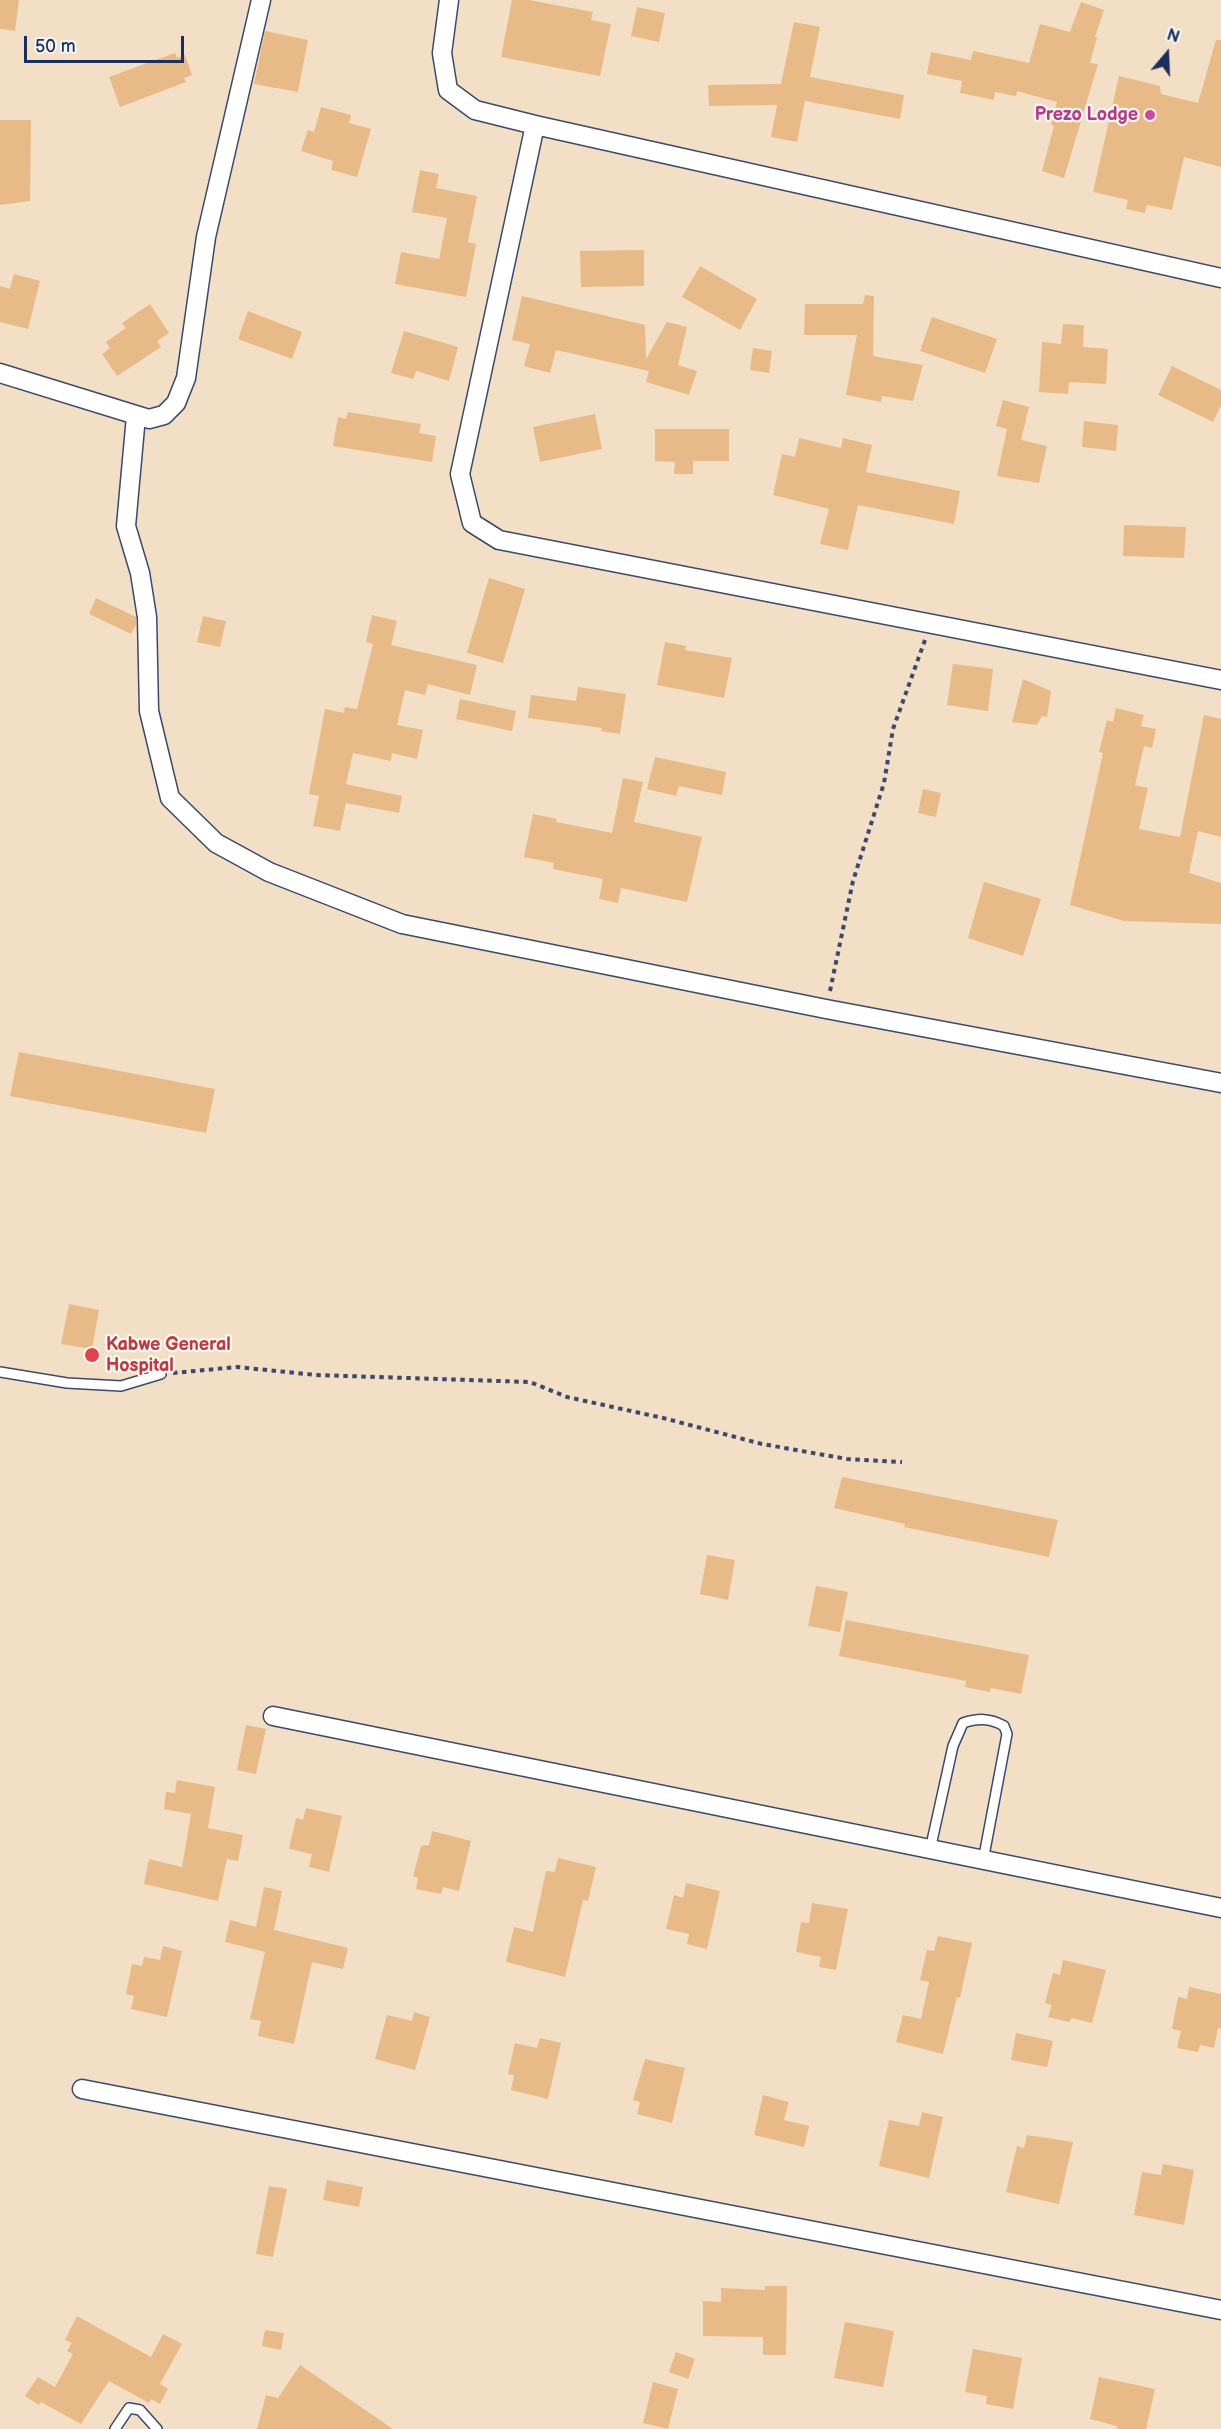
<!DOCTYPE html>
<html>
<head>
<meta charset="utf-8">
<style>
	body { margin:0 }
	#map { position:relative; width:1221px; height:2429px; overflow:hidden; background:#f3dfc5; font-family:"Balsamiq Sans",sans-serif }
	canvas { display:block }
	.north { position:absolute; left:1137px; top:24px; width:60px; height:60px; -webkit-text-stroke:4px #f6f6f2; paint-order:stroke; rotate:19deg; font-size:16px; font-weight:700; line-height:24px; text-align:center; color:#1b2f5e }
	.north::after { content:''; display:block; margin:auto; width:21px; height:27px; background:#1b2f5e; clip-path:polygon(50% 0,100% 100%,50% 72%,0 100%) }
	.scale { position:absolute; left:24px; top:36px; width:160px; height:27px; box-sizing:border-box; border:3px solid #1b2f5e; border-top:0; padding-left:8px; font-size:18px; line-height:21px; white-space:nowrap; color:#1b2f5e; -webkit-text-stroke:4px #f6f6f2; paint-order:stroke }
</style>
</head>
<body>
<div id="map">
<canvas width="1221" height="2429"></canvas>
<div class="north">N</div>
<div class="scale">50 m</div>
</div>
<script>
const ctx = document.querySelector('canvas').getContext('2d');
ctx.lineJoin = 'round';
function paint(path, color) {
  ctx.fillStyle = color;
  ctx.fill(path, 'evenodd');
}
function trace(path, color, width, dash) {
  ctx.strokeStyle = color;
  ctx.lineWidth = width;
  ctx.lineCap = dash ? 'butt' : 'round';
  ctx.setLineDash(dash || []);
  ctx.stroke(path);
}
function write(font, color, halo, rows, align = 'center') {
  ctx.font = font + ' "Balsamiq Sans",sans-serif';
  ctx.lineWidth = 4.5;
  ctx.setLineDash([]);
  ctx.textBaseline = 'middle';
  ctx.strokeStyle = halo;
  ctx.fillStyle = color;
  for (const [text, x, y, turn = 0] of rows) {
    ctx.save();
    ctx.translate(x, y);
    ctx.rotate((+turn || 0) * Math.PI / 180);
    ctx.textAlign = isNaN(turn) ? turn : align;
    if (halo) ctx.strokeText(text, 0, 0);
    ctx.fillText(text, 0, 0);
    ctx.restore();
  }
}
const building = new Path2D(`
	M 0,0 L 19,0 L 15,31 L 0,29 Z
	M 512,0 L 529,0 L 593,12 L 591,20 L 611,24 L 600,76 L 501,57 Z
	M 1081,2 L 1104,10 L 1095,37 L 1097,37 L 1090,63 L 1098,64 L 1064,178 L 1042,171 L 1054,126 L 1051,125 L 1057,102 L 1017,91 L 1016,96 L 995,92 L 994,100 L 960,93 L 962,81 L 927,74 L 931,52 L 971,60 L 973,51 L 1029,63 L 1040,24 L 1070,32 Z
	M 637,7 L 665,13 L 659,42 L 631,36 Z
	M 794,22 L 820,27 L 810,77 L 904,95 L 900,119 L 805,101 L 797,142 L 771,137 L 777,105 L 709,106 L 708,85 L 781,84 Z
	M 265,31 L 308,40 L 298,92 L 254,84 Z
	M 1216,40 L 1221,40 L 1221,167 L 1184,157 L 1172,210 L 1147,205 L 1145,213 L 1126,209 L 1128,200 L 1093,192 L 1119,76 L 1160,86 L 1161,94 L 1198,103 Z
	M 175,53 L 177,58 L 185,55 L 192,75 L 184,78 L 186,82 L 120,107 L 109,77 Z
	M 321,107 L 351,115 L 349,123 L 371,129 L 357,177 L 331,170 L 333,161 L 301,151 L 308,130 L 314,132 Z
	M 0,120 L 31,120 L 30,201 L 0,205 Z
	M 420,170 L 439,174 L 436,188 L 477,196 L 468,242 L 476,244 L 466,297 L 395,284 L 401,252 L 439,259 L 447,218 L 412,212 Z
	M 644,250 L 644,286 L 581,287 L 580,251 Z
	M 700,266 L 757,299 L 740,330 L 682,297 Z
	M 14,274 L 40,281 L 28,329 L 0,322 L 0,286 L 10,289 Z
	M 865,295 L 874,296 L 873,356 L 923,365 L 913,401 L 882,396 L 881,402 L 846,395 L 857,335 L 804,335 L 805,304 L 863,304 Z
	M 522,296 L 645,325 L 646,359 L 667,322 L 687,327 L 678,365 L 697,371 L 689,395 L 646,382 L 649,371 L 556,350 L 550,373 L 524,366 L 530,344 L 512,340 Z
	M 150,304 L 169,333 L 157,341 L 161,347 L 117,376 L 102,354 L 110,348 L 106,342 L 126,328 L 122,323 Z
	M 248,311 L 302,332 L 292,359 L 238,339 Z
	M 932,317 L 997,339 L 985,373 L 920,351 Z
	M 1063,324 L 1084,325 L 1083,347 L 1108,349 L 1106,384 L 1069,382 L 1068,394 L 1039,392 L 1042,342 L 1061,344 Z
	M 404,331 L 458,347 L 449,381 L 416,371 L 413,379 L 391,373 Z
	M 753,348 L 772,351 L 769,373 L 750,370 Z
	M 1172,366 L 1221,390 L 1221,405 L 1213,422 L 1158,395 Z
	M 1003,400 L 1029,407 L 1021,440 L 1047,446 L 1039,483 L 997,476 L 1007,429 L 996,426 Z
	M 348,412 L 421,424 L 419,433 L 436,436 L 432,462 L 333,446 L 338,417 L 346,419 Z
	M 595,414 L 602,449 L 540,462 L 533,427 Z
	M 1084,421 L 1118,425 L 1116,451 L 1082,447 Z
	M 655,429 L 729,429 L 729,461 L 693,461 L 693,474 L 674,474 L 675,462 L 655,461 Z
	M 799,438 L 841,448 L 843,438 L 872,445 L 866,472 L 960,491 L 954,524 L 858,505 L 848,550 L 820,544 L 829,509 L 773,495 L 782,454 L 795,457 Z
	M 1124,525 L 1186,527 L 1184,558 L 1123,556 Z
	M 489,578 L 525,589 L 503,663 L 467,653 Z
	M 96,598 L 136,617 L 136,625 L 131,634 L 89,614 Z
	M 372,615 L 397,621 L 391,645 L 477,665 L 470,695 L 428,684 L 425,695 L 405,690 L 397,725 L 423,730 L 417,759 L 392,753 L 391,761 L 353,753 L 346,784 L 402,796 L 399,813 L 346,803 L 340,831 L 313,826 L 319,796 L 309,794 L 325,709 L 344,713 L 345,707 L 357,709 L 373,644 L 366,642 Z
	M 203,616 L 226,621 L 220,647 L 197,642 Z
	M 665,642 L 686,646 L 685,650 L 732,658 L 724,698 L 657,685 Z
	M 953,664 L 993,669 L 988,711 L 947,705 Z
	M 1023,679 L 1051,691 L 1047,717 L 1042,716 L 1037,725 L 1012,722 Z
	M 578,687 L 626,694 L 620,734 L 601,731 L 602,728 L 528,718 L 531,695 L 576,701 Z
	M 460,699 L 516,711 L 512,731 L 456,719 Z
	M 1116,708 L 1144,715 L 1141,726 L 1156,729 L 1152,748 L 1144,746 L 1135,785 L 1148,788 L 1139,829 L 1180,837 L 1204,715 L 1221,719 L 1221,837 L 1198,831 L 1189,873 L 1221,883 L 1221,924 L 1124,921 L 1070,905 L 1103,753 L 1099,752 L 1107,720 L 1113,722 Z
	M 655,757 L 726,772 L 722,795 L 679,786 L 676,796 L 647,789 Z
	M 623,778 L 643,782 L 634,822 L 702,837 L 687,902 L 621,888 L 618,903 L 599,899 L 603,879 L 553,869 L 554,863 L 524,857 L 533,814 L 557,819 L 556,822 L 612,833 Z
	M 923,789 L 941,793 L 936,817 L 918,813 Z
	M 984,882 L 1041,899 L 1023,956 L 968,938 Z
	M 19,1052 L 215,1089 L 206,1133 L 10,1096 Z
	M 69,1304 L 99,1310 L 92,1349 L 61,1344 Z
	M 842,1477 L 1058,1520 L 1049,1557 L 904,1527 L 905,1524 L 834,1508 Z
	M 707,1555 L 735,1560 L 728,1600 L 700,1594 Z
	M 816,1586 L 848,1592 L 840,1632 L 808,1626 Z
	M 846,1620 L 1029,1655 L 1021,1694 L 991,1688 L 990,1692 L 965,1687 L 966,1681 L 839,1656 Z
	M 246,1725 L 266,1729 L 256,1774 L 237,1770 Z
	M 177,1780 L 215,1787 L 208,1828 L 243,1835 L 238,1861 L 227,1859 L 218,1901 L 144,1884 L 149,1859 L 182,1867 L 191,1814 L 164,1809 L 166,1792 L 175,1793 Z
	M 306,1808 L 342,1816 L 329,1872 L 309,1867 L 312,1854 L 289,1849 L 296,1818 L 303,1820 Z
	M 432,1831 L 471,1841 L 459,1891 L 443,1887 L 441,1894 L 416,1889 L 418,1878 L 413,1876 L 421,1846 L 429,1845 Z
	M 558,1858 L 596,1867 L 588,1901 L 583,1900 L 565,1977 L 506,1962 L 514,1927 L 533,1932 L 546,1871 L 555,1872 Z
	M 686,1883 L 720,1891 L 707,1949 L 687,1944 L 689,1934 L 666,1929 L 674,1895 L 683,1898 Z
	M 264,1887 L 282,1891 L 274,1930 L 348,1948 L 343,1969 L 312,1962 L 294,2044 L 258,2036 L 261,2021 L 250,2019 L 265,1952 L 225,1942 L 230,1920 L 256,1927 Z
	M 812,1903 L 848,1909 L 836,1970 L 819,1967 L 821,1957 L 796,1952 L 801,1922 L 809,1923 Z
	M 938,1936 L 972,1943 L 960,1998 L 957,1997 L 943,2054 L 896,2042 L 903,2015 L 921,2019 L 929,1982 L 920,1980 L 927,1950 L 934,1951 Z
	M 163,1946 L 182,1951 L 167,2017 L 131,2009 L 134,1996 L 126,1994 L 132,1964 L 142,1966 L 144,1957 L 160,1960 Z
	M 1063,1960 L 1106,1970 L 1092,2023 L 1072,2018 L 1069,2022 L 1048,2017 L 1052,2005 L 1045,2003 L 1053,1973 L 1060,1975 Z
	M 1189,1987 L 1221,1994 L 1221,2028 L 1218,2028 L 1214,2048 L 1200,2045 L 1198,2052 L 1177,2048 L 1181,2031 L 1172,2029 L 1178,1997 L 1187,1999 Z
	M 414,2012 L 430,2017 L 415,2070 L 375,2059 L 387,2015 L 412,2021 Z
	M 1016,2033 L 1053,2041 L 1047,2067 L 1011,2060 Z
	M 540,2038 L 561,2043 L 548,2099 L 511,2090 L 514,2075 L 508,2074 L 515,2043 L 537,2048 Z
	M 645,2059 L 685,2068 L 672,2123 L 637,2114 L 640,2102 L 633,2100 Z
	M 763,2095 L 789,2102 L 784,2120 L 809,2126 L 804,2147 L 754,2135 Z
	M 922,2112 L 943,2117 L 929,2178 L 879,2166 L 889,2120 L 919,2126 Z
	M 1027,2135 L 1073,2142 L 1059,2204 L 1006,2192 L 1017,2146 L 1024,2148 Z
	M 1163,2164 L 1194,2170 L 1184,2225 L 1134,2215 L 1142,2172 L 1161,2175 Z
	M 327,2180 L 363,2187 L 359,2207 L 323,2200 Z
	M 269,2186 L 287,2189 L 273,2257 L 256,2254 Z
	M 765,2286 L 787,2286 L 786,2355 L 763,2355 L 763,2337 L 703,2336 L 703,2301 L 721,2302 L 721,2288 L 765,2290 Z
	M 77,2316 L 151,2357 L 163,2334 L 182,2344 L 160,2384 L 168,2389 L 160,2404 L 151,2399 L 149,2403 L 109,2381 L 81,2424 L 41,2402 L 39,2405 L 25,2396 L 38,2377 L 55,2387 L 73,2354 L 67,2351 L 72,2343 L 65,2340 Z
	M 845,2322 L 894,2331 L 883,2387 L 834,2378 Z
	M 265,2330 L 284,2333 L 281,2350 L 262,2346 Z
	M 973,2349 L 1022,2358 L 1013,2409 L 986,2404 L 987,2396 L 965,2392 Z
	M 676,2352 L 695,2359 L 688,2379 L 669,2372 Z
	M 300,2365 L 393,2429 L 257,2429 L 266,2395 L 278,2398 Z
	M 1099,2377 L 1155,2389 L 1146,2429 L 1117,2429 L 1117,2426 L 1090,2419 Z
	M 653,2382 L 678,2389 L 668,2429 L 643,2423 Z`);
const path = new Path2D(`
	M 830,991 L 853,881 L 884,783 L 893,729 L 925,640
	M 173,1373 L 237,1367 L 316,1375 L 530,1382 L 567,1397 L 663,1418 L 762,1444 L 847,1459 L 902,1462`);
const lane = new Path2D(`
	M 0,1372 L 67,1383 L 121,1386 L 161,1374
	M 930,1850 L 953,1746 L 963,1723 C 978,1718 990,1718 1004,1726 L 1007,1734 L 983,1861
	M 115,2429 L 129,2408 L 140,2410 L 157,2429`);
const street = new Path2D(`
	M 449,0 L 442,53 L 448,90 L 475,110 L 535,125
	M 1221,278 L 535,125 L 460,474 L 472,523 L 499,540 L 1221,680
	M 0,373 L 149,419 L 164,415 L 176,403 L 186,378 L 206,237 L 261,0
	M 136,416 L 126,526 L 140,573 L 147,617 L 149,711 L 170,798 L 216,843 L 269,872 L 402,924 L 826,1009 L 1221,1083
	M 273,1716 L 1221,1908
	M 82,2089 L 1221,2310`);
const markers = [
	[1150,115,6,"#d1479c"],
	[92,1355,8,"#e0444e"]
];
const hotelNames = [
	["Prezo Lodge",1138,115]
];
const healthNames = [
	["Kabwe General",106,1345],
	["Hospital",106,1366]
];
paint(building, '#e8ba87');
trace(lane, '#3b496d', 12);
trace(street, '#3b496d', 21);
trace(path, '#3b496d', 4, [4.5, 4.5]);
trace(lane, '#fff', 9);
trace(street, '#fff', 18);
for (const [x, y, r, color] of markers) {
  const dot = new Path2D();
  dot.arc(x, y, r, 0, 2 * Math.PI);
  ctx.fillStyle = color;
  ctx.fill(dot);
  trace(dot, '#f6f6f2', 2);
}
write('bold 18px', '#b23c85', '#f6f6f2', hotelNames, 'right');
write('bold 18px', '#be3a42', '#f6f6f2', healthNames, 'left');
</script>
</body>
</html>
